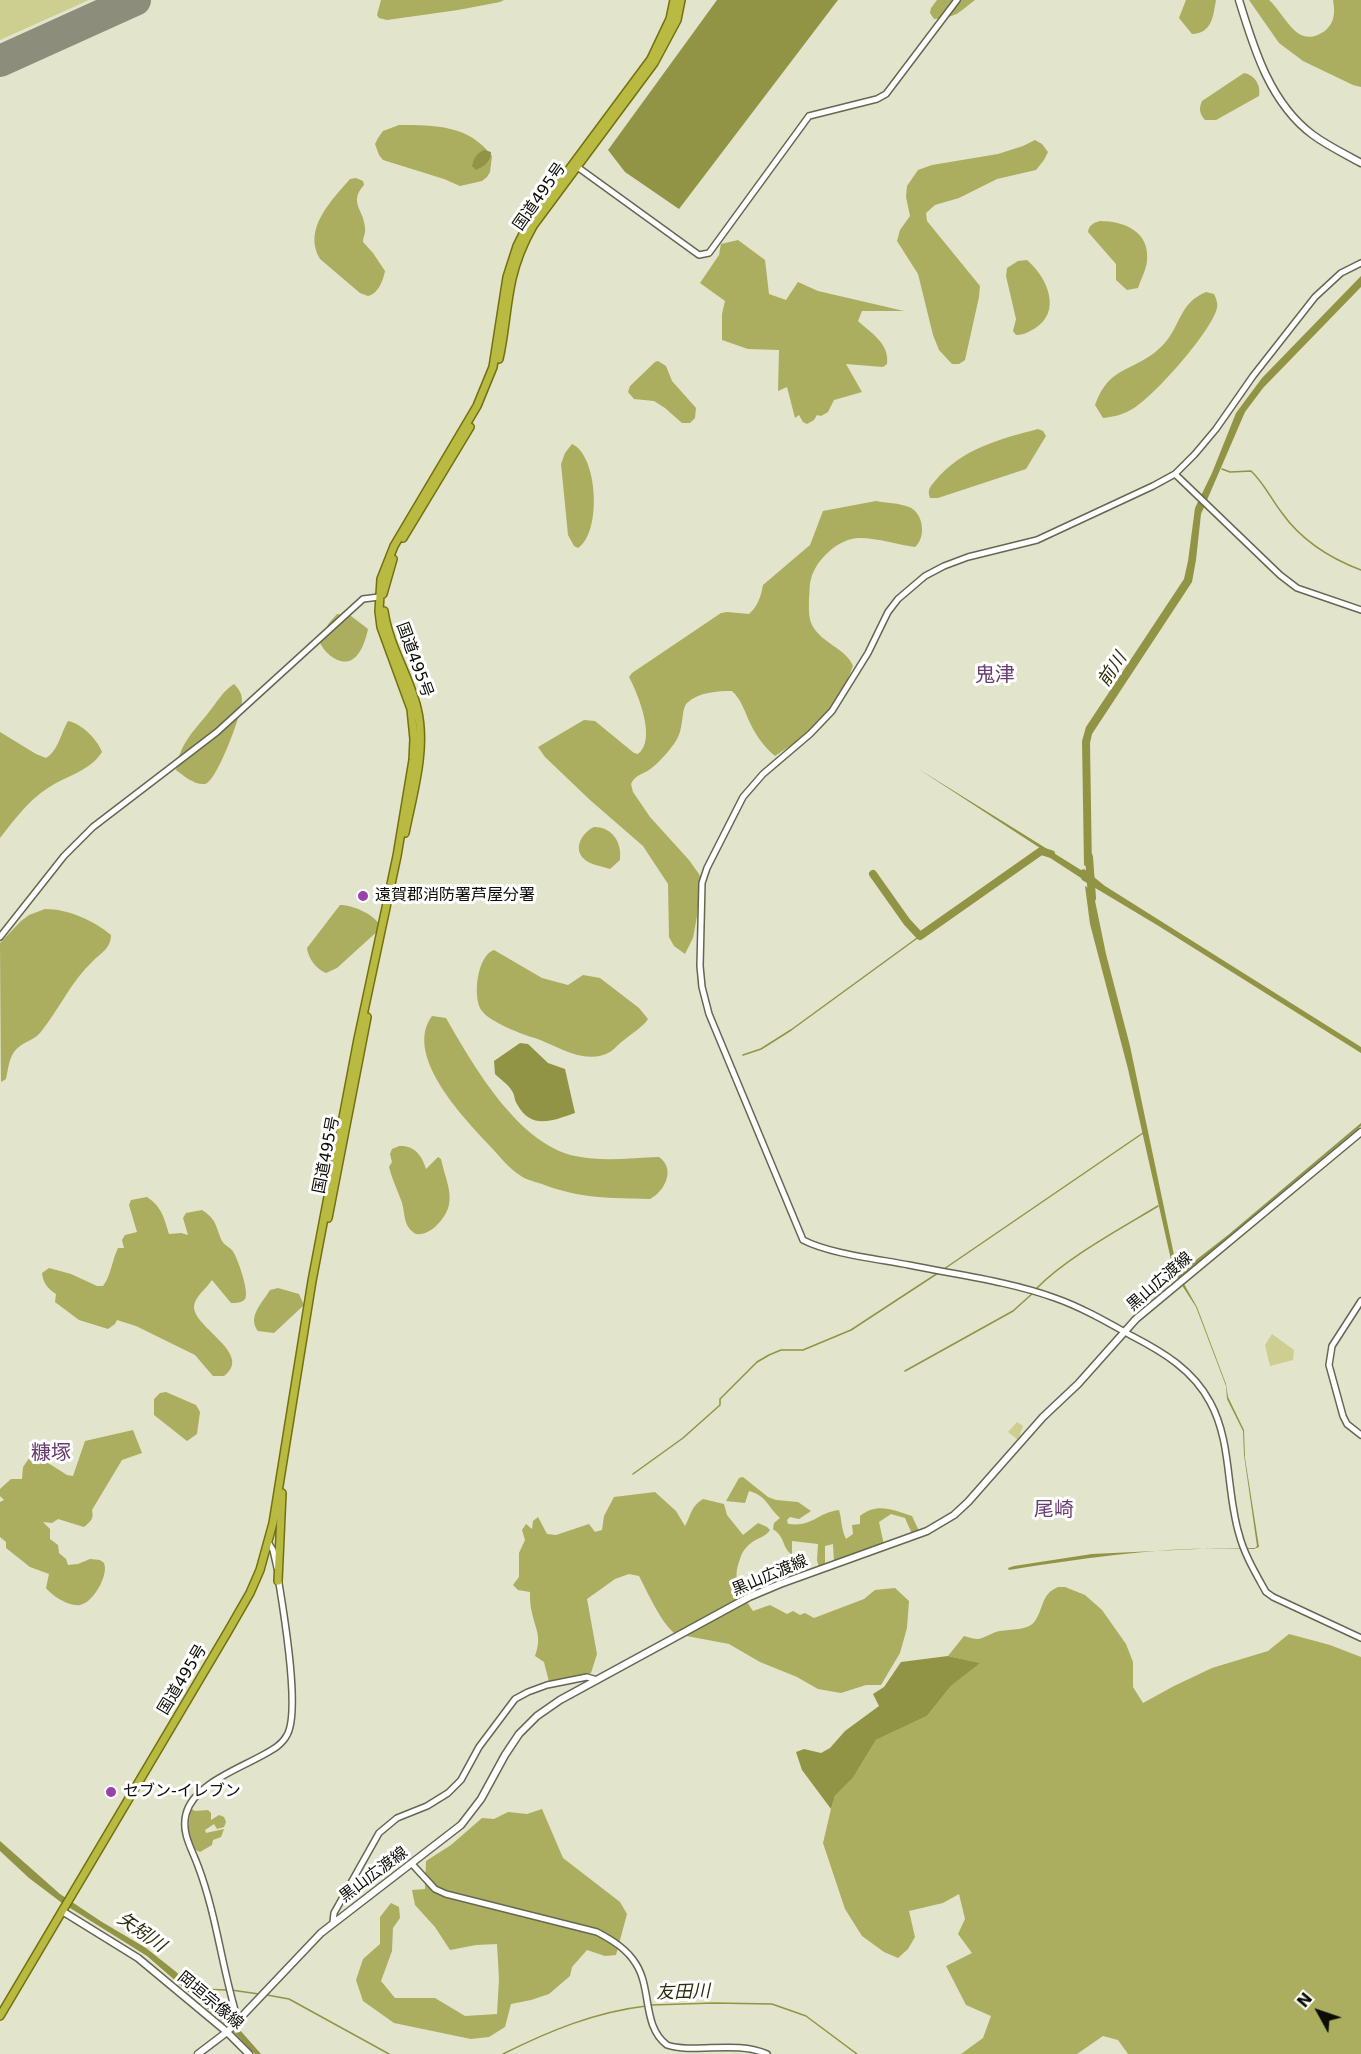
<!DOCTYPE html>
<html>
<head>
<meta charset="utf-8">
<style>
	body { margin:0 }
	#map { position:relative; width:1361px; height:2054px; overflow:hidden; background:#e2e4cb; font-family:"DejaVu Sans",sans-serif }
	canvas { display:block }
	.north { position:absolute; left:1289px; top:1982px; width:60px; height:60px; -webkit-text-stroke:4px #fff; paint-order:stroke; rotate:310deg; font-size:16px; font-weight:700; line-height:24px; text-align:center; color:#0c0d05 }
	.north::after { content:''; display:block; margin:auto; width:21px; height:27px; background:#0c0d05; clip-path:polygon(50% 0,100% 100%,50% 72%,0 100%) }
</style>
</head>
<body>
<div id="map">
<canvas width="1361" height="2054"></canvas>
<div class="north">N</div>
</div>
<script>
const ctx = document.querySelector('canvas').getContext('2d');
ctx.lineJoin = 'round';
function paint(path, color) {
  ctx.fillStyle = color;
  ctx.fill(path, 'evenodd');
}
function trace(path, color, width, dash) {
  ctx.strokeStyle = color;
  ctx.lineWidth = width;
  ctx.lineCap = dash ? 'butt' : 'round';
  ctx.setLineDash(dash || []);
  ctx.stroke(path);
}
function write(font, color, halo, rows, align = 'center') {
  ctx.font = font + ' "DejaVu Sans","Noto Sans JP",sans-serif';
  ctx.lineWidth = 6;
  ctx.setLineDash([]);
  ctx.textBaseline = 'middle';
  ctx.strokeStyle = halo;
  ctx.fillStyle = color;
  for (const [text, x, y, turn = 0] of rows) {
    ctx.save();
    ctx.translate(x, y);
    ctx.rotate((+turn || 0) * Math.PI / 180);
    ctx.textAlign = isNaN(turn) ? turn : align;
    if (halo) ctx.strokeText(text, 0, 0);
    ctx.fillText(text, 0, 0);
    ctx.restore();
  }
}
const green = new Path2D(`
	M 0,0 L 89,0 L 0,40 Z
	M 1272,1334 L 1294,1350 L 1293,1360 L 1270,1366 L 1265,1345 Z
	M 1017,1422 L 1023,1426 L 1018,1440 L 1008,1432 Z`);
const forest = new Path2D(`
	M 381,0 L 504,0 L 500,2 L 458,10 L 387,20 L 379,18 L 377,15 Z
	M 937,0 L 975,0 C 956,14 960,16 934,19 L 930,13 L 931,8 Z
	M 1186,0 L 1216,0 C 1213,17 1212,33 1192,34 L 1179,18 Z
	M 1249,0 L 1269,0 C 1286,15 1297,52 1326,30 C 1335,22 1335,11 1333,0 L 1361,0 L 1361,87 L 1353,85 L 1303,61 L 1279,43 Z
	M 1244,73 C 1255,75 1261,85 1259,96 L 1216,120 L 1205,120 C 1199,113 1199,108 1202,101 Z
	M 399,125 C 435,125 469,125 492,156 L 490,172 L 487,177 L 482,181 L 460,186 L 444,179 L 383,160 L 379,155 L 375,144 L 378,138 L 383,131 Z
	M 1035,140 L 1042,144 L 1048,152 L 1044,160 L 1036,170 L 997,179 L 959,198 L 935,205 L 926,213 L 927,221 L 980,286 L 979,297 L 965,360 L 959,364 L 952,364 L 939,350 L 933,335 L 918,274 L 897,241 L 900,230 L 910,216 L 906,197 L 907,186 L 918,170 L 932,165 L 998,154 L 1023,146 Z
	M 356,178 L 363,181 L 364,185 C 348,203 364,209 365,228 C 366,233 363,237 363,242 L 373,253 L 385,271 C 383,281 378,294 368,296 L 360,293 L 320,259 C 302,229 332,200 350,179 Z
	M 1100,221 C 1125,221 1150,232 1147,261 C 1146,270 1141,279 1138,288 L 1127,290 L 1116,280 L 1116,264 L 1088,232 C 1089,225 1093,223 1100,221 Z
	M 738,240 L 765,260 L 769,294 L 786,300 L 798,282 L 818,291 L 904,311 L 862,311 L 858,321 C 871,333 890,344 887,364 L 883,367 L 846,364 L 862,392 L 834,400 L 828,412 L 821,416 L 817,415 L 814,420 L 807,424 L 803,422 L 799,415 L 795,418 L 787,387 L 778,391 L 779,350 L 748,349 L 722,340 L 722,314 L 725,301 L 700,283 L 719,255 L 721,244 Z
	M 1027,260 C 1047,277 1063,312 1034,329 C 1028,332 1024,335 1016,335 L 1013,331 L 1016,319 L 1006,276 L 1007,268 L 1018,261 Z
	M 1206,292 L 1214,294 C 1216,298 1218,303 1217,308 C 1211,332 1155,395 1134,408 C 1125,414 1114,417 1103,418 L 1095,405 C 1110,363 1136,373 1163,345 C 1181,326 1179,303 1206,292 Z
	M 658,361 L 666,366 L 672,381 L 696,408 L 695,418 L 690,423 L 682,423 L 665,408 L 654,401 L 634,399 L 628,392 L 630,386 L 655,362 Z
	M 1038,429 L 1043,431 L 1046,436 L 1026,469 L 938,498 L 930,498 C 927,490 930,487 935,481 C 961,449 1000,439 1038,429 Z
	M 572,444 C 598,455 602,533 578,548 L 574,546 L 568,535 L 561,464 L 565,453 Z
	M 876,501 C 886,503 899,503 909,507 C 923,512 927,537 915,547 C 899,545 877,538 861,538 C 840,537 816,559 811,579 C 809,585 810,592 809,598 C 809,606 808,617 812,625 C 822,644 846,648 853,666 L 841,697 L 802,738 L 775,756 C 765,748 757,737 751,725 C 745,713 742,700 732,691 C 717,691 699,692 687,703 C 681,709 684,727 677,739 C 672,748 658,764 649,770 C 641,775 635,775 631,784 L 633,792 L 650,817 L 689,860 L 699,874 L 703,884 L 693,938 L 685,954 L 674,946 L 669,937 L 668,884 L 643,846 L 590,800 L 545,757 L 538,747 L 584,720 L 595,721 L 634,753 L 638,754 C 657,740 638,694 629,677 L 632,673 L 721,613 L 727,612 L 749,614 C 758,606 761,596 763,585 L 810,545 L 823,511 Z
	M 337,614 L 351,616 L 368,629 C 366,639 361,654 353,659 C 340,668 322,651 319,640 L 329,623 Z
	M 234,684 C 238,688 242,693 242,700 C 243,712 216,783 205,784 C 194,785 184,776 176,770 C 180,743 193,732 209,712 C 217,702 223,691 234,684 Z
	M 68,721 C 81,723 98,740 102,752 C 89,772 67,775 48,788 C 29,800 14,820 0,838 L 0,732 L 36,754 L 46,758 C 58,751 61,733 68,721 Z
	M 594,827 C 613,827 622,843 620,860 L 610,869 C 602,866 589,865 583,858 C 573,847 583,832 594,827 Z
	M 340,905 C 353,905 377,915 381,928 L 337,968 L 326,973 C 316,969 308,958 307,948 Z
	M 45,909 C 68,909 93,920 111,935 C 111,948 101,953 93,961 C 71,981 59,1010 40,1033 C 33,1041 21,1042 14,1052 C 9,1059 8,1070 6,1079 L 1,1082 L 0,943 L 21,921 L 29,915 Z
	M 494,950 L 542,978 L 568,985 L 583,975 L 600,978 L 639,1008 L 648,1019 C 643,1027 632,1033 624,1040 C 619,1043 615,1049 610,1052 C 585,1066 558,1046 535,1038 C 521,1034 490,1022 482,1011 C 472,999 477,955 494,950 Z
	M 432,1016 L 446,1018 C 473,1065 518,1144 575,1156 C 603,1162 631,1158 659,1157 C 676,1169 665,1191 650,1199 C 610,1198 581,1199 542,1184 C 536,1182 527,1180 521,1176 C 509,1169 498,1154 488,1144 C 463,1117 403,1055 432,1016 Z
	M 399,1146 C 414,1145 422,1155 426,1169 L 438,1157 L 441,1159 C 447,1186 459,1203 437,1225 C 431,1231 424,1235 416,1234 C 402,1226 406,1213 401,1200 C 397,1189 392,1179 389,1167 L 392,1162 L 390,1154 L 392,1149 Z
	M 147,1197 C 162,1207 164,1218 169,1234 L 181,1233 L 188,1235 L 183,1218 L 186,1213 L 202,1210 C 217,1220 215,1225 222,1241 C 224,1245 228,1246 232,1250 C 237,1256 250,1293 245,1299 C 242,1303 236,1303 231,1303 L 212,1280 C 207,1288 194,1297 194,1307 C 194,1328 254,1354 224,1376 L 213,1376 L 195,1355 L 136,1326 L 117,1320 L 115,1324 L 108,1329 L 79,1320 L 55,1302 L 56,1294 C 48,1289 43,1283 42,1273 L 49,1268 L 71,1274 L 97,1286 L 103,1286 C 111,1276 112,1260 118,1248 L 124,1248 L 122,1240 L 125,1235 L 137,1232 L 129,1205 L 131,1200 Z
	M 278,1288 L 299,1294 L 304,1305 L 274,1333 L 258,1331 C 247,1317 262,1303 270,1290 Z
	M 166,1392 L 196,1405 L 200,1412 L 197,1434 L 187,1441 L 154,1415 L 154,1399 L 160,1393 Z
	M 133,1430 L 142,1453 L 122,1460 L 92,1510 C 94,1519 91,1521 84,1527 L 58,1519 L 52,1523 L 43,1522 L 50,1529 L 50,1539 L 58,1545 L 59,1553 L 66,1559 L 68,1565 L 78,1564 L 90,1559 L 100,1560 L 104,1563 C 109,1575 93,1603 80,1605 C 70,1607 52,1596 46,1588 L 49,1574 L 30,1567 L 6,1548 L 6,1542 L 0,1537 L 0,1502 L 4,1500 L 0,1496 L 0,1489 L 11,1479 L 22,1479 L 23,1467 L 30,1457 L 37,1456 L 67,1475 L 73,1476 L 85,1441 Z
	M 743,1477 L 768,1497 L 776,1500 L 798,1502 L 811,1511 L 799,1519 L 790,1517 L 787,1520 L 788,1524 C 814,1527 816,1513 839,1510 C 842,1520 841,1529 846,1539 L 853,1534 L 852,1525 L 860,1524 L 860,1516 C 877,1502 893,1510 912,1516 L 919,1531 L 912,1534 L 905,1518 L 891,1514 L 879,1522 L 884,1545 L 834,1563 L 833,1544 L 825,1546 L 825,1564 L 819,1568 L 817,1560 L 818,1544 L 792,1541 L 792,1555 C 781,1546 786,1538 773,1529 L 774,1523 L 780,1518 C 767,1506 767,1496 749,1491 L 745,1503 L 726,1501 L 739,1478 Z
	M 655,1492 L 676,1511 L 685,1526 C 691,1515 691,1506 703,1499 L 724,1504 L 727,1515 L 743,1535 L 758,1523 L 767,1527 L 770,1530 C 766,1537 757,1538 751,1543 C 745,1548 742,1552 740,1559 C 731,1582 741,1592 753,1611 L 770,1605 L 787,1614 L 793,1611 L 800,1615 L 805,1613 L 814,1618 L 864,1599 L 875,1590 L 895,1588 L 909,1601 L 907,1628 L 900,1653 L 881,1685 L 866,1685 L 841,1693 L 818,1689 L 797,1677 L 760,1662 L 729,1644 L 676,1634 C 663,1627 647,1591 639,1576 L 629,1574 L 615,1579 L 587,1599 L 597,1654 L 591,1673 L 549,1682 L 544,1662 L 535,1656 C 542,1637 536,1631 532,1613 C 530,1606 530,1599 530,1592 L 518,1590 L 513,1585 L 519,1577 L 519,1553 L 525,1540 L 522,1530 L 526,1524 L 532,1529 L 533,1521 L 538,1517 L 547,1534 L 556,1535 L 589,1524 L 595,1532 L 602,1530 L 604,1516 L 614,1497 Z
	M 1058,1587 L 1065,1587 L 1085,1595 L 1102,1610 L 1126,1644 L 1133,1662 L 1133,1687 L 1143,1703 L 1174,1686 L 1212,1668 L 1268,1651 L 1289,1634 L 1330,1645 L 1361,1657 L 1361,2054 L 1128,2054 L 1118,2040 L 1103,2036 L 1077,2054 L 961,2054 L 983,2038 L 991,2016 L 966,2005 L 946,1966 L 972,1953 L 958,1934 L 965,1919 L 959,1894 L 943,1903 L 909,1911 L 915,1937 L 908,1949 L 898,1958 L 884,1952 L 862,1936 L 845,1909 L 823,1843 L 831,1809 L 835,1796 L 853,1778 L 876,1740 L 927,1716 L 951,1686 L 979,1663 L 948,1656 L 964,1636 C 968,1637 974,1639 978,1639 C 985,1638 993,1632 1000,1631 C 1011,1629 1028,1631 1035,1621 C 1044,1608 1041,1594 1058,1587 Z
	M 192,1809 L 195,1811 L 208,1810 L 211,1813 L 211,1820 L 219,1815 L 224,1817 L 226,1822 L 224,1827 L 217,1829 L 214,1824 L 205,1830 L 206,1833 L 224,1829 L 221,1837 L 213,1840 L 212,1845 L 200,1852 C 185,1847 189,1825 190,1812 Z
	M 542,1809 L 563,1858 L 620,1902 L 627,1914 L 616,1955 L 605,1956 L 587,1950 L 572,1967 L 570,1976 L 549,1994 L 531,2000 L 511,2004 L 505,2027 L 489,2037 L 471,2039 L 394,2023 L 363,2001 L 356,1980 L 363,1959 L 380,1944 L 380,1917 L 391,1903 L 399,1907 L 400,1918 L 393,1928 L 392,1951 L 381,1981 L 395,1998 L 435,1998 L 465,2016 L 497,2014 L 499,1979 L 497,1944 L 476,1945 L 450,1950 L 435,1927 L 415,1905 L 412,1890 L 425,1889 L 426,1861 L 451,1845 L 482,1818 L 494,1819 L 508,1812 L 527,1814 Z`);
const water = new Path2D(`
	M 717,0 L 838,0 L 679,209 L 625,172 L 608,150 Z
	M 484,150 L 491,152 C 491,162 484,166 476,170 L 472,166 C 474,158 476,154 484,150 Z
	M 1361,276 L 1361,287 L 1263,388 L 1245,412 L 1201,514 L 1196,560 L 1192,582 L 1092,734 L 1090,743 L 1092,870 L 1084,865 L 1082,741 L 1086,727 L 1184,579 L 1188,561 L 1195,508 L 1212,473 L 1236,413 L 1262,378 Z
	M 917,768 L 1081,870 L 1084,869 L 1105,886 L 1361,1047 L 1361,1053 L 1157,925 L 1082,880 L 1081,878 L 1041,852 L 1040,848 Z
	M 1085,886 L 1093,891 L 1106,954 L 1130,1046 L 1178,1274 L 1228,1235 L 1361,1123 L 1361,1126 L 1180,1277 L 1197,1307 L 1226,1384 L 1228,1397 L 1244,1430 L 1245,1458 L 1259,1547 L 1254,1549 C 1173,1545 1089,1557 1009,1570 L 1008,1568 L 1014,1566 L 1092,1554 L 1218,1548 L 1255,1548 L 1257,1546 L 1244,1455 L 1243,1431 L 1227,1399 L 1226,1386 L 1196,1307 L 1174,1273 L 1128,1069 L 1090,924 Z
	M 520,1043 L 528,1044 L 548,1063 L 565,1069 L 575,1113 C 552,1121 531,1130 517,1104 C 514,1100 515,1095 512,1091 C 509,1085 500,1079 495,1074 L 494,1061 Z
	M 948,1656 L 980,1663 L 951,1686 L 927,1716 L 876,1740 L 853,1778 L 835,1796 L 831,1809 L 802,1770 L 796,1752 L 804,1749 L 821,1753 L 830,1748 L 845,1731 L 879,1706 L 873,1694 L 884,1687 L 901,1662 Z
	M 0,1841 L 60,1894 L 102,1922 L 146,1948 L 175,1971 L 232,2021 L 261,2054 L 255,2054 L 232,2030 L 147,1956 L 62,1903 L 29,1878 L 0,1851 Z`);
const stream = new Path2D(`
	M 1222,469 L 1230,472 L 1251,471 C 1264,483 1271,499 1282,513 C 1302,541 1329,558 1361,570
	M 743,1055 L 761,1049 L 791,1030 L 920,936
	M 944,1269 L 1143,1133
	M 1036,1289 C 1066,1258 1120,1229 1158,1206
	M 905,1371 L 1013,1311 L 1033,1293
	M 633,1474 L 683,1438 L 720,1405 L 720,1399 L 757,1362 L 769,1355 L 781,1350 L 803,1350 L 851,1330 L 938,1273
	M 190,1985 L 197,1989 L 227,1990
	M 231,1990 L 259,1994
	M 267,1995 L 289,1999 L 389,2054
	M 651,2005 L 714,2003 L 772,2004 L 806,2016 L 857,2054
	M 503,2054 C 549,2031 595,2012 646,2006`);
const river = new Path2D(`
	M 1089,857 L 1092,898
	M 873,874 L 907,922 L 920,936 L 1041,851 L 1051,854`);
const runway = new Path2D(`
	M 0,61 L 135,0`);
const tertiary = new Path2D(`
	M 576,166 L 699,255 L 709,253 L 809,116 L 877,99 L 886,94 L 957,0
	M 1361,263 L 1341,273 L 1315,297 L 1253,376 L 1216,429 L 1195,454 L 1175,474 L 1153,486 L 1037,540 L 968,557 L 944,566 L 925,576 L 898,599 L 888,612 L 868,653 L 832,711 L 810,734 L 763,774 L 743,797 L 707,868 L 702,883 L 700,966 L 702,987 L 709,1014 L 803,1240 C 830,1254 878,1259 909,1265 C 957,1275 1008,1281 1055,1298 C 1081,1307 1107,1322 1132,1336 C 1163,1352 1193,1370 1210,1402 C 1232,1442 1226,1491 1239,1534 C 1244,1554 1256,1574 1266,1592 L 1273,1597 L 1361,1638
	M 1175,474 L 1280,575 L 1297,588 L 1361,610
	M 0,937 L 64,856 L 93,827 L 217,732 L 363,599 L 379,597
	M 1361,1301 L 1332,1346 L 1329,1365 L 1343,1416 L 1347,1424 L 1361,1435
	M 268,1542 L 273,1550 L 277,1568
	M 412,1864 L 435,1889 L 446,1894 L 597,1932 C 612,1940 627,1949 636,1964 C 652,1989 642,2026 667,2045 C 694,2054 736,2040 767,2054
	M 333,1923 L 334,1913 L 379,1833 L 397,1818 L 427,1806 L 448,1793 L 461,1780 L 479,1747 L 515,1699 L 528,1692 L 547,1685 L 587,1677 L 597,1680
	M 238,2020 C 222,1970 217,1916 198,1866 C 192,1849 181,1833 186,1814 C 193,1785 238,1769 263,1755 C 272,1750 282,1745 287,1735 C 301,1711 283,1608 278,1577`);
const secondary = new Path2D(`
	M 1239,0 C 1254,49 1270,103 1313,135 C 1328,146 1345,154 1361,163
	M 62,1911 L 138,1958 L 227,2032 L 249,2054
	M 198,2054 L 227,2032 L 321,1933 L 461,1825 L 481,1799 L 505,1755 L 519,1734 L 537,1716 L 560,1700 L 749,1597 L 780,1584 L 927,1531 L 954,1515 L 968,1502 L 1043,1417 L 1078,1384 L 1136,1319 L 1361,1132`);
const trunk = new Path2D(`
	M 499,359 C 505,333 506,305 512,279 C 516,261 524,242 533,226 L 654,63 L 677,20 L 681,0
	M 403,538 L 470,427
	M 383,594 L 393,559
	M 384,611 C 389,646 409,675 417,708 C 427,748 413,793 405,833
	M 328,1218 L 367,1017
	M 278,1581 L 282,1493
	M 0,2016 L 227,1633 L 250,1593 L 260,1570 L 273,1523 L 312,1281 L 358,1039 L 397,856 L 413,760 L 414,739 L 411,709 L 381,627 L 379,611 L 381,579 L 394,546 L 477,406 L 493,367 L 507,277 L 517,246 L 527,226 L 651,59 L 670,19 L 674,0`);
const markers = [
	[363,896,6,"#9a40ab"],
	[111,1792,6,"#9a40ab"]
];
const streetNames = [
	["国道495号",540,197,-55],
	["国道495号",414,660,70],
	["国道495号",327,1155,-79],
	["黒山広渡線",1160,1282,-41],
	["黒山広渡線",770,1576,-23],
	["国道495号",183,1680,-59],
	["黒山広渡線",374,1875,-37],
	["岡垣宗像線",210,2001,40]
];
const poiNames = [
	["遠賀郡消防署芦屋分署",375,896],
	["セブン-イレブン",123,1792]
];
const waterNames = [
	["前川",1113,670,-57],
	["矢矧川",141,1933,35],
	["友田川",683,1993,-2]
];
const quarterNames = [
	["鬼津",995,676],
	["糠塚",51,1454],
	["尾崎",1054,1511]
];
paint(green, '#cccf8f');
paint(forest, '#abae5e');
paint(water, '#919444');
trace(stream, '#919444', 1.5);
trace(river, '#919444', 8);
trace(runway, '#8c8d7b', 32);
trace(tertiary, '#666752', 8);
trace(secondary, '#666752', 9);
trace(trunk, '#71720e', 10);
trace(tertiary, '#fff', 5);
trace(secondary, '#fff', 6);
trace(trunk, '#b8ba42', 7);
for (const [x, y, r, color] of markers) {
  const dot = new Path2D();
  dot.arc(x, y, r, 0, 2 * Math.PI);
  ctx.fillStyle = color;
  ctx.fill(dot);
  trace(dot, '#fff', 2);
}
write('16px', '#0c0d05', '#fff', streetNames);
write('16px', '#0c0d05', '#fff', poiNames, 'left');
write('italic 18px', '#2d2e0b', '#fff', waterNames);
write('20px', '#693c72', '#fff', quarterNames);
</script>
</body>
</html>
